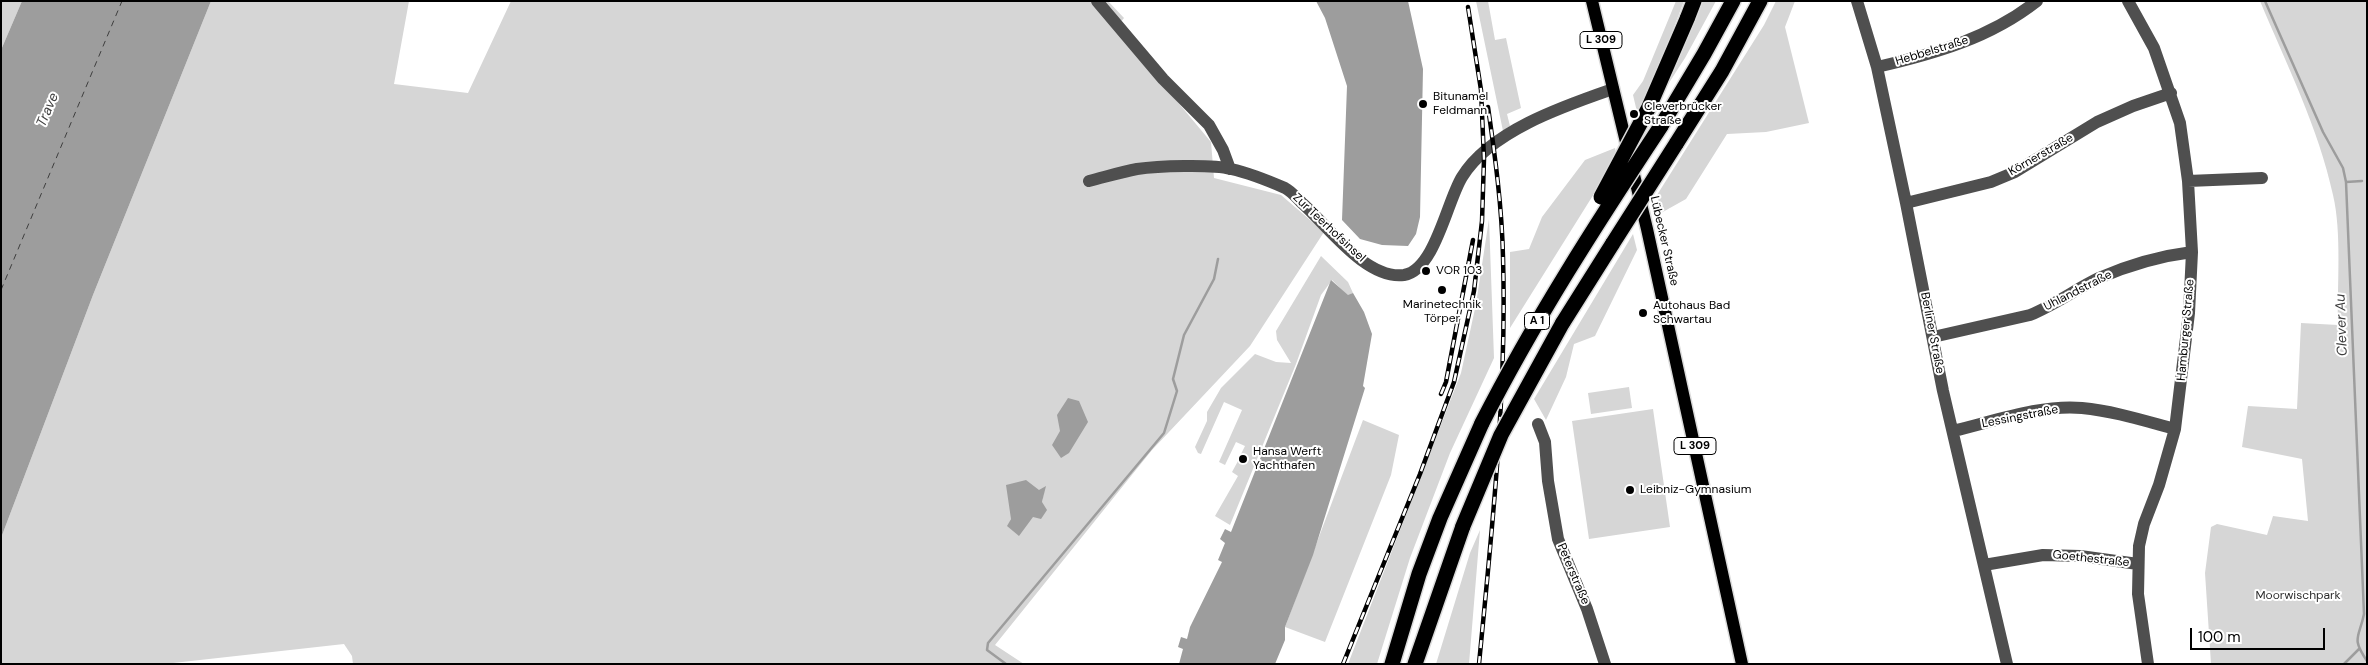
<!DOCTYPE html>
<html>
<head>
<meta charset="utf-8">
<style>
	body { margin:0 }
	#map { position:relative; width:2368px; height:665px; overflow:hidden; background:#fff; font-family:"DM Sans",sans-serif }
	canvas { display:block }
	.frame { position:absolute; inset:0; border:2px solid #000; pointer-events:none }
	.scale { position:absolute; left:2190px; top:628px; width:135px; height:22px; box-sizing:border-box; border:2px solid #000; border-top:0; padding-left:6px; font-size:15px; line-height:18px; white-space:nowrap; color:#000; -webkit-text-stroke:4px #fff; paint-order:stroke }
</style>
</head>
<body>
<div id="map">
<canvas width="2368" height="665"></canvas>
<div class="frame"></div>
<div class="scale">100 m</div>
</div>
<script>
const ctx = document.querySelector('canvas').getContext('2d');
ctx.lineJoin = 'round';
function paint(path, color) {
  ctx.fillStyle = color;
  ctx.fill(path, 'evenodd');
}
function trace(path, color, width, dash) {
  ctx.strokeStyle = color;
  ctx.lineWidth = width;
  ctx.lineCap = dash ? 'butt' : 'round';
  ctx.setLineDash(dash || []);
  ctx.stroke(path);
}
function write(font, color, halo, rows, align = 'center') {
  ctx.font = font + ' "DM Sans",sans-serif';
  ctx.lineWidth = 4;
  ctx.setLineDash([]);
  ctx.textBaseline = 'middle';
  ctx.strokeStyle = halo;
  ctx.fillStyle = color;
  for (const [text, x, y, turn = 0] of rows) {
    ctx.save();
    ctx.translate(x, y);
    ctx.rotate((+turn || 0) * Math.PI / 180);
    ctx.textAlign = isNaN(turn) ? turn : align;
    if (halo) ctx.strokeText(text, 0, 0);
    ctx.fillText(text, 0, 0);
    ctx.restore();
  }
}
const green = new Path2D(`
	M 1,1 L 22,1 L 1,50 Z
	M 211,1 L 409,1 L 394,84 L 468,93 L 511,1 L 1108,1 L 1124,18 L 1116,28 L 1211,142 L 1214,178 L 1281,195 L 1324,232 L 1250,346 L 1152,450 L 995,645 L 1024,664 L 353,664 L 352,656 L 344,644 L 164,664 L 1,664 L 1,538 L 93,295 ZM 1045,487 L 1042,502 L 1008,526 L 1011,519 Z
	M 1476,1 L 1488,1 L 1495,40 L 1506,38 L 1521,108 L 1507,114 L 1510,126 L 1503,131 Z
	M 1676,1 L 1684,1 L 1650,90 L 1638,116 L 1633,95 L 1643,81 Z
	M 1699,1 L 1716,1 L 1685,58 L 1663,92 Z
	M 1776,1 L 1795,1 L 1785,27 L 1809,123 L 1766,132 L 1727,134 L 1686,199 L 1661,213 L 1657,195 L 1764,25 Z
	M 2260,1 L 2367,1 L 2367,664 L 2211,664 L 2205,573 L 2211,527 L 2217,524 L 2267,535 L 2273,516 L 2308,521 L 2302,459 L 2242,447 L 2248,406 L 2297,409 L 2301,323 L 2338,325 C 2337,285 2342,233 2333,195 C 2319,129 2286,63 2260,1 Z
	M 1615,148 L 1617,157 L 1510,328 L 1510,252 L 1529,249 L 1542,217 L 1585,160 Z
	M 1489,219 L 1494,358 L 1450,453 L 1410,558 L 1377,664 L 1348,664 L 1461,373 L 1476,304 Z
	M 1633,234 L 1637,250 L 1595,336 L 1574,344 L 1566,377 L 1546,420 L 1534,399 Z
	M 1321,256 L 1348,282 L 1353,293 L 1348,296 L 1332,280 L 1321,295 L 1296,364 L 1230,525 L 1215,516 L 1238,476 L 1232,472 L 1238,461 L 1240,464 L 1246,464 L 1249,459 L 1246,454 L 1241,454 L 1245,446 L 1236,442 L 1225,465 L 1219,462 L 1242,410 L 1224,402 L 1201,454 L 1198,453 L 1195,447 L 1207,421 L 1207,412 L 1221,388 L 1255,354 L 1276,362 L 1291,363 L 1277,340 L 1276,331 Z
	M 1629,387 L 1632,408 L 1591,414 L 1588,393 Z
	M 1653,409 L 1670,527 L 1589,539 L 1572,421 Z
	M 1363,420 L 1399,435 L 1391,475 L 1325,642 L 1285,627 Z
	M 1480,530 L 1469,664 L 1436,664 L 1470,553 Z`);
const water = new Path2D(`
	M 22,1 L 211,1 L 93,295 L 1,538 L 1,50 Z
	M 1316,1 L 1408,1 L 1423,69 L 1420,217 L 1416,234 L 1408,246 L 1382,245 L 1360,239 L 1342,220 L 1347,86 L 1325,18 Z
	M 1331,280 L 1348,295 L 1353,293 L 1364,312 L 1372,334 L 1363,386 L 1365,388 L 1313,555 L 1285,627 L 1285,640 L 1275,664 L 1179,664 L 1183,649 L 1178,647 L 1181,637 L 1187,639 L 1190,627 L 1222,562 L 1218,560 L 1225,543 L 1220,539 L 1225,529 L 1231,532 Z
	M 1068,398 L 1079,401 L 1088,422 L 1069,453 L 1061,458 L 1052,445 L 1060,431 L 1057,415 Z
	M 1026,480 L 1039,490 L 1046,486 L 1042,502 L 1047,510 L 1041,519 L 1033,517 L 1019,536 L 1007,526 L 1011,519 L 1006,485 Z`);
const stream = new Path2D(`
	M 2265,1 L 2323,132 L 2343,168 L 2346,182 L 2364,614 C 2359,639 2351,637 2367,661
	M 2346,182 L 2362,181
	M 1006,664 L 987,650 L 988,643 L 1164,433 L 1177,391 L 1173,379 L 1184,335 L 1214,279 L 1218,259
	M 2344,664 L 2359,649`);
const ferry = new Path2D(`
	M 1,290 L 122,1`);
const minor = new Path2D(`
	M 1097,1 L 1163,79 L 1209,125 L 1223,150 L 1230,169
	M 1857,1 L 1877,67 L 1906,203 L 1943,391 L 2007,664
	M 2128,1 L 2154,48 L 2180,123 L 2188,181 L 2192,252 L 2189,313 L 2175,429 L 2159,485 L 2144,524 L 2139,546 L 2138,594 L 2148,664
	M 1877,67 C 1934,54 1990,38 2037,1
	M 1089,181 C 1105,177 1121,172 1137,169 C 1157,166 1212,164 1231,169 C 1249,173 1269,181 1285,188 C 1291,191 1297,198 1302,203 C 1328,226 1366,280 1404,275 C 1435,270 1447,201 1462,177 C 1490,131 1564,106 1613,89
	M 2188,181 L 2262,178
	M 1906,203 L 1991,182 L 2015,172 L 2097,122 L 2133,106 L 2171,93
	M 1933,337 L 2030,315 C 2055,305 2076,289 2099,278 C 2129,265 2160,256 2192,252
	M 1538,424 L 1545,442 L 1548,481 L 1558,539 L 1587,609 L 1605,664
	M 1953,431 C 1992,422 2041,404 2082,408 C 2114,411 2145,421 2175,429
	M 1984,565 L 2043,555 L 2080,556 L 2138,564`);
const major = new Path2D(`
	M 1592,1 L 1647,229 L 1742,664`);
const highway = new Path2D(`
	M 1687,19 L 1694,1
	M 1661,126 L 1704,54 L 1733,1
	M 1676,144 L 1722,71 L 1760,1
	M 1562,324 L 1613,243
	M 1392,664 L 1419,574 L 1440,518 L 1482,423
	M 1415,664 L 1463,526`);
const rail = new Path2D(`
	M 1441,394 L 1446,382 L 1473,240
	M 1343,664 L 1420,474 L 1454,382 L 1474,291 L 1482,221 L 1484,159 L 1481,90 L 1468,7
	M 1479,664 C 1492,529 1507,393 1503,257 C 1502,207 1495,156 1488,107`);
const highwayBridge = new Path2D(`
	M 1601,197 L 1649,107 L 1687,19
	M 1613,243 L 1676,144
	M 1482,423 C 1535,319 1597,223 1661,126
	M 1463,526 L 1501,435 L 1562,324`);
const markers = [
	[1423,104,5,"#000"],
	[1634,114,5,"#000"],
	[1426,271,5,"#000"],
	[1442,290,5,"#000"],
	[1643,313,5,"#000"],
	[1243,459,5,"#000"],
	[1630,490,5,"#000"]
];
const shields = [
	[1601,40,42],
	[1537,321,25],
	[1695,446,42]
];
const shieldNames = [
	["L 309",1601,40],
	["A 1",1537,321],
	["L 309",1695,446]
];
const streetNames = [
	["Hebbelstraße",1932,51,-17],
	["Körnerstraße",2041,155,-30],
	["Zur Teerhofsinsel",1329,228,43],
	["Lübecker Straße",1664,241,77],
	["Uhlandstraße",2078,291,-27],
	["Hamburger Straße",2186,330,-85],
	["Berliner Straße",1932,333,79],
	["Lessingstraße",2020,417,-11],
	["Goethestraße",2091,559,6],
	["Peterstraße",1573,574,67]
];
const poiNames = [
	["Bitunamel",1433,97],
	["Feldmann",1433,111],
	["Cleverbrücker",1644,107],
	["Straße",1644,121],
	["VOR 103",1436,271],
	["Marinetechnik",1442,305,"center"],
	["Törper",1442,319,"center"],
	["Autohaus Bad",1653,306],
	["Schwartau",1653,320],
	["Hansa Werft",1253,452],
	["Yachthafen",1253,466],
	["Leibniz-Gymnasium",1640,490]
];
const parkNames = [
	["Moorwischpark",2298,596]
];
const waterNames = [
	["Trave",48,110,-67],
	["Clever Au",2342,325,-92]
];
paint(green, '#d6d6d6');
paint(water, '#9d9d9d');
trace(stream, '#9d9d9d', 2.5);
trace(ferry, '#3e3e3e', 1, [6, 5]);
trace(major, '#dbdbdb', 15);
trace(highway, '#dbdbdb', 18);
trace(minor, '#4f4f4f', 12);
trace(major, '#000', 12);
trace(highway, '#000', 15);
trace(rail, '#000', 4.5);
trace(rail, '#fff', 2.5, [8]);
trace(highwayBridge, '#dbdbdb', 18, []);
trace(highwayBridge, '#000', 15);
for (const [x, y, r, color] of markers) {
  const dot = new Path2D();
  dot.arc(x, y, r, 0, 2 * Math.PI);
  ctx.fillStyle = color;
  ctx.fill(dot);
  trace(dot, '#fff', 2);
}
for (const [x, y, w] of shields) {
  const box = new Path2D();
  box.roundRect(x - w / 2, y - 8.5, w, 17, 4);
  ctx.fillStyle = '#fff';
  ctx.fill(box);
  trace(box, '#000', 1);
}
write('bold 11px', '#000', null, shieldNames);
write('12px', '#000', '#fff', streetNames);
write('12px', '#000', '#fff', poiNames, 'left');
write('12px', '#2d2d2d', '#fff', parkNames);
write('italic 14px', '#3e3e3e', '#fff', waterNames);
</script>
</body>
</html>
